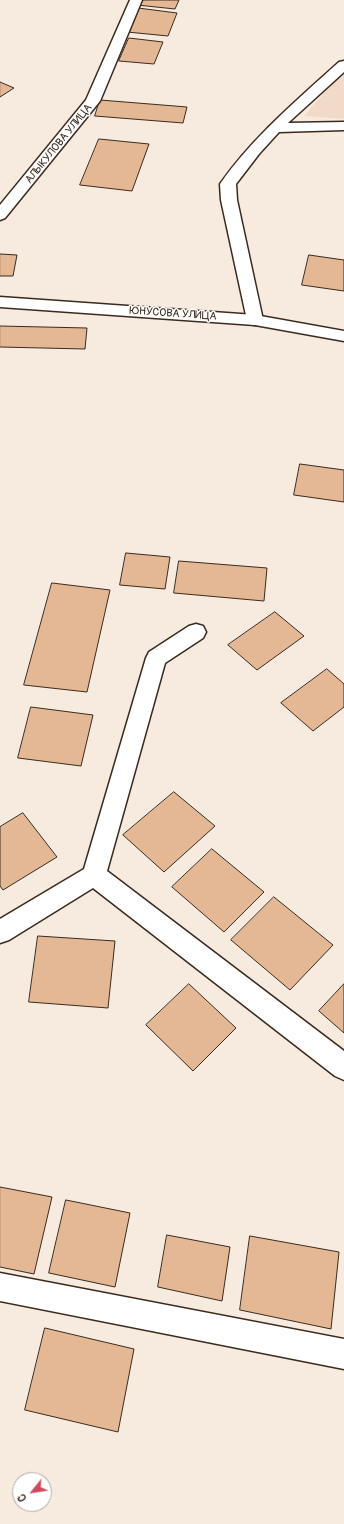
<!DOCTYPE html>
<html>
<head>
<meta charset="utf-8">
<style>
	body { margin:0 }
	#map { position:relative; width:344px; height:1524px; overflow:hidden; background:#f7eadf; font-family:Pangolin,sans-serif }
	canvas { display:block }
	.north { position:absolute; left:12px; top:1472px; width:40px; height:40px; box-sizing:border-box; background:#fff; border:1px solid #b1aaa5; border-radius:50%; rotate:240deg; font-size:11px; font-weight:700; line-height:16px; text-align:center; color:#3b2a1e }
	.north::after { content:''; display:block; margin:auto; width:14px; height:18px; background:#d1495b; clip-path:polygon(50% 0,100% 100%,50% 72%,0 100%) }
</style>
</head>
<body>
<div id="map">
<canvas width="344" height="1524"></canvas>
<div class="north">С</div>
</div>
<script>
const ctx = document.querySelector('canvas').getContext('2d');
ctx.lineJoin = 'round';
function paint(path, color) {
  ctx.fillStyle = color;
  ctx.fill(path, 'evenodd');
}
function trace(path, color, width, dash) {
  ctx.strokeStyle = color;
  ctx.lineWidth = width;
  ctx.lineCap = dash ? 'butt' : 'round';
  ctx.setLineDash(dash || []);
  ctx.stroke(path);
}
function write(font, color, halo, rows, align = 'center') {
  ctx.font = font + ' Pangolin,sans-serif';
  ctx.lineWidth = 3;
  ctx.setLineDash([]);
  ctx.textBaseline = 'middle';
  ctx.strokeStyle = halo;
  ctx.fillStyle = color;
  for (const [text, x, y, turn = 0] of rows) {
    ctx.save();
    ctx.translate(x, y);
    ctx.rotate((+turn || 0) * Math.PI / 180);
    ctx.textAlign = isNaN(turn) ? turn : align;
    if (halo) ctx.strokeText(text, 0, 0);
    ctx.fillText(text, 0, 0);
    ctx.restore();
  }
}
const built = new Path2D(`
	M 344,71 L 344,119 L 304,116 Z`);
const building = new Path2D(`
	M 139,0 L 179,0 L 175,9 L 137,5 Z
	M 138,8 L 177,13 L 168,36 L 127,32 Z
	M 129,38 L 163,42 L 154,64 L 119,61 Z
	M 0,82 L 14,88 L 0,97 Z
	M 100,100 L 187,107 L 183,123 L 95,116 Z
	M 99,139 L 149,144 L 132,191 L 80,185 Z
	M 0,254 L 17,255 L 13,276 L 0,276 Z
	M 309,255 L 344,260 L 344,291 L 302,285 Z
	M 0,326 L 87,328 L 85,349 L 0,347 Z
	M 300,464 L 344,470 L 344,502 L 294,495 Z
	M 126,553 L 170,557 L 165,589 L 120,585 Z
	M 179,561 L 267,568 L 264,601 L 174,593 Z
	M 52,583 L 110,590 L 87,692 L 24,685 Z
	M 275,612 L 304,636 L 257,670 L 228,645 Z
	M 327,669 L 344,684 L 344,707 L 313,731 L 281,703 Z
	M 31,707 L 93,715 L 81,766 L 18,758 Z
	M 174,792 L 215,826 L 164,872 L 123,835 Z
	M 23,813 L 57,857 L 3,890 L 0,886 L 0,827 Z
	M 212,849 L 264,892 L 224,932 L 172,887 Z
	M 274,897 L 333,945 L 290,990 L 231,940 Z
	M 38,936 L 115,941 L 108,1008 L 29,1002 Z
	M 189,984 L 236,1028 L 193,1071 L 146,1025 Z
	M 344,984 L 344,1033 L 319,1011 Z
	M 0,1187 L 52,1197 L 34,1274 L 0,1267 Z
	M 66,1200 L 130,1213 L 115,1287 L 49,1273 Z
	M 167,1235 L 230,1247 L 222,1301 L 158,1287 Z
	M 250,1236 L 339,1252 L 331,1329 L 240,1310 Z
	M 45,1328 L 134,1349 L 118,1432 L 25,1410 Z`);
const minor = new Path2D(`
	M 130,0 L 142,0 L 100,101 L 5,218 L 0,220 L 0,205 L 86,100 Z
	M 344,61 L 344,72 L 288,123 L 344,122 L 344,130 L 279,132 L 259,154 L 236,184 L 237,200 L 263,320 L 261,324 L 255,325 L 249,324 L 247,320 L 221,200 L 220,184 C 253,137 297,100 339,62 Z
	M 196,624 L 203,626 L 206,632 L 203,638 L 165,663 L 107,871 L 344,1051 L 344,1080 L 335,1076 L 93,888 L 9,940 L 0,943 L 0,919 L 84,869 L 146,658 L 149,652 L 189,626 Z
	M 0,1273 L 344,1339 L 344,1369 L 0,1301 Z`);
const major = new Path2D(`
	M 0,297 L 255,315 L 344,331 L 344,341 L 255,325 L 0,307 Z`);
const farStreetnames = [
	["АЛЫКУЛОВА УЛИЦА",59,144,-51],
	["ЮНУСОВА УЛИЦА",173,314,4]
];
paint(built, '#f1dbc8');
paint(building, '#e4b894');
trace(building, '#3b2a1e', 1);
trace(minor, '#3b2a1e', 3);
trace(major, '#3b2a1e', 3);
paint(minor, '#fff');
paint(major, '#fff');
write('11px', '#3b2a1e', '#fff', farStreetnames);
</script>
</body>
</html>
